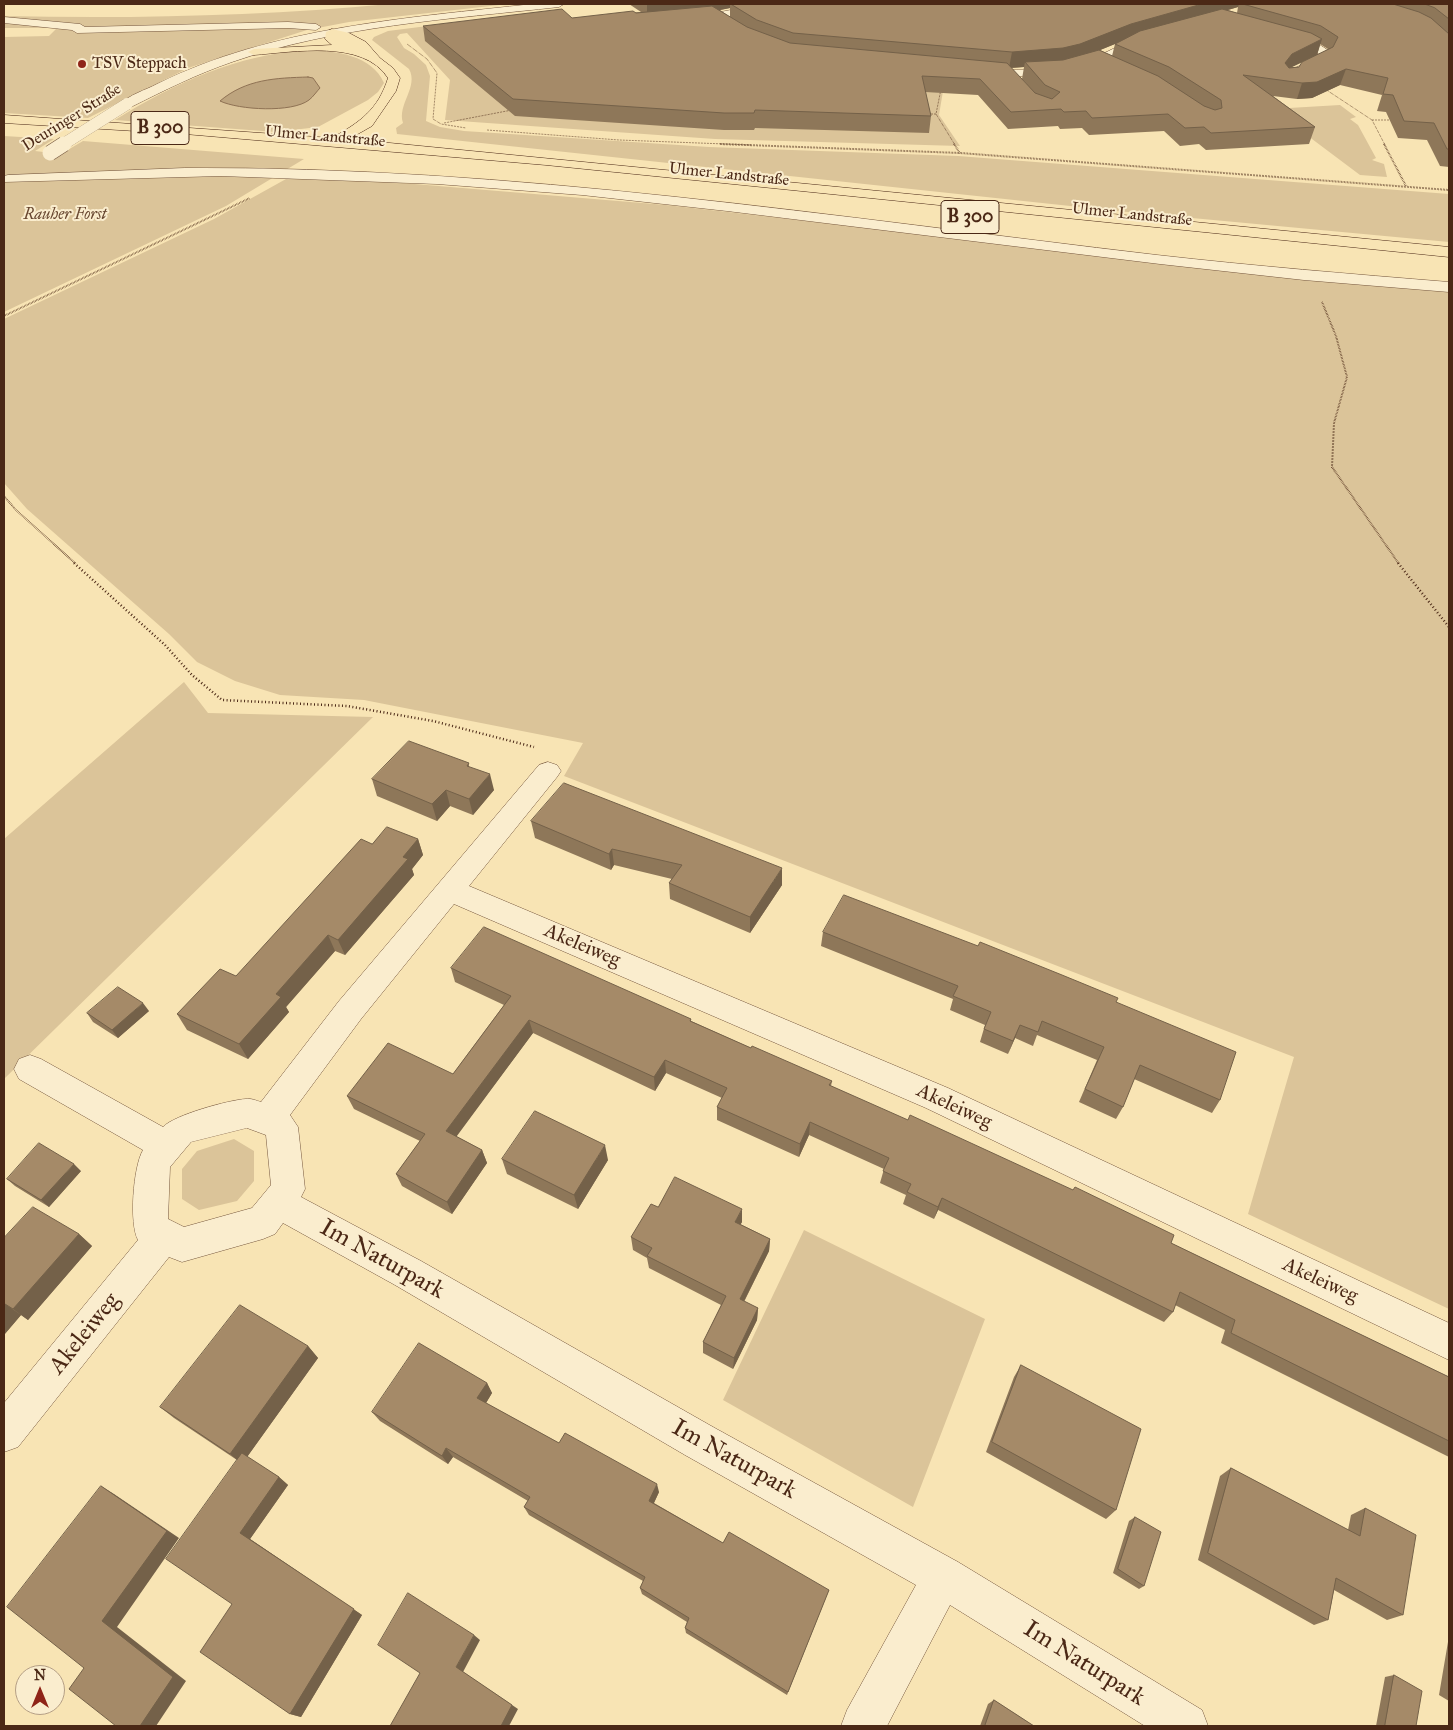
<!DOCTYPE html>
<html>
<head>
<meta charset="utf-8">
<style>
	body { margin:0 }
	#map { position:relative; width:1453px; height:1730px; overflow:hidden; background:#f8e4b4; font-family:"IM FELL Great Primer",serif }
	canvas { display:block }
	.frame { position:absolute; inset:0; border:5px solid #4b2816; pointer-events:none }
	.north { position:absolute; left:15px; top:1665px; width:50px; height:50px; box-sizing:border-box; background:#faedce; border:1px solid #b49e84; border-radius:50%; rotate:0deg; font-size:14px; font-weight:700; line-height:20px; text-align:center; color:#4b2816 }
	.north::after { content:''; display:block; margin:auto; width:18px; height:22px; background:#8f2418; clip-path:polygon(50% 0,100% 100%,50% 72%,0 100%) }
</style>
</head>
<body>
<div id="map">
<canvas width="1453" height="1730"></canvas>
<div class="frame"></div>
<div class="north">N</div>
</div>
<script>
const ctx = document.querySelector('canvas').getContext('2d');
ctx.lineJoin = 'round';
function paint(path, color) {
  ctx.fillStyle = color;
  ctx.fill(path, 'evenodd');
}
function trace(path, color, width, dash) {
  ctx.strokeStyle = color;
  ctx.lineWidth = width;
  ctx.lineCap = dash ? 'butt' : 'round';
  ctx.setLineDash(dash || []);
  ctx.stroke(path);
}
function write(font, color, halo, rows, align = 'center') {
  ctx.font = font + ' "IM FELL Great Primer",serif';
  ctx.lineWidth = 4;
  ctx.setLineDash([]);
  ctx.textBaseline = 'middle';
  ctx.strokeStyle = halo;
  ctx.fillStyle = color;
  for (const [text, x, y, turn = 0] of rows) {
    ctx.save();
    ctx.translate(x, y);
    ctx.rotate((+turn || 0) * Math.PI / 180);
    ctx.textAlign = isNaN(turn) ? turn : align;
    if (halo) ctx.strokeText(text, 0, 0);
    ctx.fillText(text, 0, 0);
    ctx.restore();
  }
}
const green = new Path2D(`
	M 389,4 L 508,4 L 349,22 L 307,30 L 188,68 L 88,118 L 4,113 L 4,37 L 49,36 L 57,28 L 4,28 L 4,16 C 130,19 263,16 389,4 Z
	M 538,12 L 943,91 L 939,115 L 960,146 L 715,139 L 445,120 L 450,80 L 407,33 L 400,34 L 397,37 L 404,48 L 414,54 L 426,65 L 430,76 L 426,121 L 440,127 L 464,131 L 709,147 L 958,156 L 1449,194 L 1449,242 L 1117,211 L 397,134 L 396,128 L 403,123 C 397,104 419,87 409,69 L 372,40 L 374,37 L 388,31 Z
	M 309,50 C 336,51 372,55 384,83 L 378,92 L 368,100 L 318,127 L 276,132 L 115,120 C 174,83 238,54 309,50 Z
	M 1340,105 L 1356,117 L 1350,119 L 1358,125 L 1376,158 L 1372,160 L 1384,164 L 1387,177 L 1360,175 L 1272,109 Z
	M 4,136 L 54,139 L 35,151 L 61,154 L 83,141 L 304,159 L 226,206 L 4,312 Z
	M 295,174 L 666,205 L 1308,278 L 1449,291 L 1449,1309 L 1248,1214 L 1294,1057 L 564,776 L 583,743 L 364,700 L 280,695 L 235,681 L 197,662 L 169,634 L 27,509 L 4,483 L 4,319 L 214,219 Z
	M 184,682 L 208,713 L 373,717 L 4,1079 L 4,839 Z
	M 234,1139 L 254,1151 L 254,1181 L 237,1201 L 199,1210 L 182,1199 L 182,1169 L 197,1151 Z
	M 804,1230 L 985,1319 L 913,1507 L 723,1400 Z`);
const water = new Path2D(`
	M 308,77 L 313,78 L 320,88 C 317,91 313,97 309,100 C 292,113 239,110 220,101 C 246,79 276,78 308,77 Z`);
const pathFar2 = new Path2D(`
	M 407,44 L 427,59 L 437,73 L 433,119 L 441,124 L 466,128
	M 1325,89 L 1372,120 L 1385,145
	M 928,114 L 936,114 L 941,89
	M 936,114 L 955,145
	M 1372,120 L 1394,120
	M 444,123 L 512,110
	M 487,130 L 619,140 L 752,145`);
const pathFar1 = new Path2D(`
	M 720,144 L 960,153 L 1449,190
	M 954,144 L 960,153
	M 1384,144 L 1406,186
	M 1322,302 L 1336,336 L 1347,377 L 1334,423 L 1332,467 L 1399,564
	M 4,316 L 250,198
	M 4,496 L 15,509 L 76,564`);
const path = new Path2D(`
	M 74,563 L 165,645 L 192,675 L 222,700 L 347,706 L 433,721 L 534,747
	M 1398,563 L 1449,627`);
const minor = new Path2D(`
	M 533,4 L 564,4 L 559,7 C 450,19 336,26 232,62 C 197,74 165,90 131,107 L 127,108 L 121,104 C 128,95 146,90 157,84 C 272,27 407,18 533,4 Z
	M 762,4 L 782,4 L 777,7 C 760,11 695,28 683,17 L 688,14 L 715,13 Z
	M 4,17 L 80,24 L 85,27 L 288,22 L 316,24 L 321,27 L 316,30 L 288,28 L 77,33 L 72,30 L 4,23 Z
	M 1283,34 C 1299,38 1319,41 1331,53 L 1329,59 L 1301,75 L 1293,75 L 1293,69 L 1318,57 L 1319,54 L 1307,47 L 1279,39 L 1279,35 Z
	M 1148,35 L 1152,36 L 1152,40 L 1102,62 L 1064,73 L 1007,77 L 980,76 L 974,72 L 980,68 C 1018,72 1058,71 1095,57 C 1113,50 1129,39 1148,35 Z
	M 185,168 C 511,166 834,217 1157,255 C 1254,266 1351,274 1449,282 L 1449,292 L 1304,280 L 1160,264 L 727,211 L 582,195 L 437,184 L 221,176 L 4,182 L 4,176 L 8,175 Z
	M 548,762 L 557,765 L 561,771 L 557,777 L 469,886 L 948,1088 L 1449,1323 L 1449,1360 L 926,1108 L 454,904 L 361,1019 L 290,1115 L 298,1127 L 305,1189 L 301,1197 L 421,1261 L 713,1427 L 958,1562 L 1202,1710 L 1208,1726 L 1145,1726 L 950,1605 L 887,1726 L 841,1726 L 847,1710 L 916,1585 L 685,1455 L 395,1285 L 283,1223 L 275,1234 L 263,1239 L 182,1262 L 169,1257 L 18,1447 L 4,1452 L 4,1403 L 138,1240 C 129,1224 133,1167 143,1150 L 19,1079 L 14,1069 L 19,1059 L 30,1055 L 41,1059 L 163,1127 C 174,1115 229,1100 246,1099 C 251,1098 257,1101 261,1102 L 339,1001 L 539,765 ZM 247,1128 L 266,1135 L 271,1185 L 252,1208 L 184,1227 L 168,1219 L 170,1167 L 191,1142 Z`);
const major = new Path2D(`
	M 332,29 L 349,33 L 366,42 L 380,58 L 393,68 L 400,78 L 396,91 L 372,126 L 349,139 L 1449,247 L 1449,257 L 546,165 L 185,134 L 4,123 L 4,115 L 332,138 C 360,122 378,110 388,78 C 363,39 294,52 254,55 L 248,52 L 254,49 L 332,45 L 325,39 L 326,32 Z`);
const minorBridgeFar1 = new Path2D(`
	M 62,145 L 127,104`);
const minorBridge = new Path2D(`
	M 50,153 L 64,144`);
const wall = new Path2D(`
	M 629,4 L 1449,4 L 1449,167 L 1440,166 L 1427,140 L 1398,138 L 1386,112 L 1377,111 L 1382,95 L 1340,85 L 1312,98 L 1297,99 L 1273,96 L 1315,127 L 1309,144 L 1206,150 L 1199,144 L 1180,146 L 1164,131 L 1089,135 L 1082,128 L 1060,129 L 1058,126 L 1008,129 L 978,95 L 925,92 L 931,116 L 929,133 L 755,128 L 754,130 L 724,130 L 515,116 L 425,41 L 423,26 L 572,18 L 641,12 ZM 1238,7 L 1237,13 L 1228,10 ZM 730,8 L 730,17 L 720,10 ZM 1115,44 L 1112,56 L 1100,50 ZM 1320,44 L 1328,49 L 1299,67 L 1291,67 L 1317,55 ZM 1024,67 L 1022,79 L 1035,94 L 1011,68 Z
	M 469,763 L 469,767 L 494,790 L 473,815 L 450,806 L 437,821 L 377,796 L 372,779 Z
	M 531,821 L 782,885 L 750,933 L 670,899 L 669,883 L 672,879 L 614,865 L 611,870 L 535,838 Z
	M 418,839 L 423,855 L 412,869 L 414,875 L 345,955 L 335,951 L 286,1007 L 289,1012 L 248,1059 L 187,1030 L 177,1014 L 236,976 L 372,844 Z
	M 823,932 L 1116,1002 L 1220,1100 L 1212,1113 L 1134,1079 L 1123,1107 L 1116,1119 L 1079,1102 L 1097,1060 L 1037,1035 L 1033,1046 L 1015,1038 L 1008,1054 L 980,1042 L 985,1025 L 950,1010 L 953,999 L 821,946 Z
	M 451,968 L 691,1019 L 691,1021 L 751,1048 L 832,1081 L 831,1086 L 1171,1243 L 1449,1377 L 1449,1457 L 1221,1343 L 1225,1330 L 1175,1305 L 1173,1312 L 1164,1322 L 938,1210 L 934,1219 L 903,1204 L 906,1195 L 880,1183 L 884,1169 L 809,1135 L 799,1157 L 717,1120 L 717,1107 L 722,1098 L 666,1073 L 655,1091 L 533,1033 L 456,1136 L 482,1150 L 487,1163 L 452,1214 L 402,1186 L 396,1174 L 420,1141 L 354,1109 L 347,1096 L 453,1074 L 504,1005 L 455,982 Z
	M 149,1011 L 118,1038 L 93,1022 L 87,1013 Z
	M 502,1159 L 608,1160 L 578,1209 L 507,1174 Z
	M 81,1171 L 49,1207 L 15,1186 L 7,1179 Z
	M 658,1207 L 742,1222 L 740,1224 L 770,1239 L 769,1251 L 744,1302 L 758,1308 L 757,1320 L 733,1369 L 703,1353 L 703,1342 L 721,1305 L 649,1268 L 647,1258 L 633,1250 L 631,1237 Z
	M 79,1234 L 92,1246 L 28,1320 L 21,1315 L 4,1335 L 4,1238 Z
	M 308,1346 L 318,1358 L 247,1457 L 279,1477 L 288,1485 L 250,1539 L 362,1615 L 301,1717 L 290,1714 L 232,1604 L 237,1460 L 174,1418 L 160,1407 Z
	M 1021,1365 L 1116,1510 L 1106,1519 L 986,1452 L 1014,1377 Z
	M 487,1383 L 492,1393 L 486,1403 L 559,1443 L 659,1492 L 654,1503 L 723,1543 L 829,1590 L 787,1695 L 686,1633 L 685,1628 L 687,1622 L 642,1594 L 640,1588 L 643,1581 L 529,1515 L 524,1507 L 528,1501 L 453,1457 L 448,1464 L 380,1421 L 372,1412 Z
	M 1231,1468 L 1348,1530 L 1351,1515 L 1365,1508 L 1403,1615 L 1387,1620 L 1334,1590 L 1328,1620 L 1314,1625 L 1198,1560 L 1220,1476 Z
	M 1135,1517 L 1144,1586 L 1139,1589 L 1113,1573 L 1129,1521 Z
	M 1449,1636 L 1449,1701 L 1439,1695 Z
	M 1394,1675 L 1416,1726 L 1376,1726 L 1385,1677 Z
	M 994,1700 L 1034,1726 L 980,1726 L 988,1704 Z`);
const shadedWall = new Path2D(`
	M 647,4 L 730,4 L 730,8 L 715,11 L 647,17 Z
	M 1202,4 L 1239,4 L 1238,7 L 1127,39 L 1076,60 L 1025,62 L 1024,67 L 1009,68 L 1012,52 L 1131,24 Z
	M 1322,39 L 1317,55 L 1286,70 L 1285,63 L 1292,54 Z
	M 1346,69 L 1340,85 L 1312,98 L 1297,99 L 1302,83 Z
	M 490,774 L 494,790 L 473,815 L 469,799 Z
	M 446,790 L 450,806 L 437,821 L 432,804 Z
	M 418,839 L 423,855 L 412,869 L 414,875 L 345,955 L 338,940 L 403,857 Z
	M 612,849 L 614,865 L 611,870 L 609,854 Z
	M 782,868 L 782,885 L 750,933 L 750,917 Z
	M 328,935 L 335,951 L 286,1007 L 289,1012 L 248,1059 L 239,1044 L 276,994 Z
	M 143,1003 L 149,1011 L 118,1038 L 112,1030 Z
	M 529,1020 L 533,1033 L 451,1144 L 446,1131 Z
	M 1020,1025 L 1015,1038 L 1008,1054 L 1013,1041 Z
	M 665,1060 L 666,1073 L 655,1091 L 654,1077 Z
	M 810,1122 L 809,1135 L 799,1157 L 800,1144 Z
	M 605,1145 L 608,1160 L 578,1209 L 574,1195 Z
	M 482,1150 L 487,1163 L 452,1214 L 447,1202 Z
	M 74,1164 L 81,1171 L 49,1207 L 41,1200 Z
	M 942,1198 L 938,1210 L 934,1219 L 938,1207 Z
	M 742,1209 L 742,1222 L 735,1235 L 735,1222 Z
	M 79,1234 L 92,1246 L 28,1320 L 13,1309 Z
	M 770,1239 L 769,1251 L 739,1311 L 740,1299 Z
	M 5,1304 L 21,1315 L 4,1335 L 4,1306 Z
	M 758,1308 L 757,1320 L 733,1369 L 734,1358 Z
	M 308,1346 L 318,1358 L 242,1464 L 230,1454 Z
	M 487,1383 L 492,1393 L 483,1408 L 477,1398 Z
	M 446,1448 L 453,1457 L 448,1464 L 442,1456 Z
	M 279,1477 L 288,1485 L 250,1539 L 362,1615 L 301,1717 L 290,1714 L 240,1533 Z
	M 657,1484 L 659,1492 L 651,1509 L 649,1501 Z
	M 101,1486 L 114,1494 L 179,1538 L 117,1627 L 186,1681 L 156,1726 L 140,1726 L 102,1621 Z
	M 474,1635 L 480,1640 L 463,1672 L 518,1709 L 509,1726 L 501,1726 L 456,1667 Z`);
const building = new Path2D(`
	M 731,4 L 1202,4 L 1131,24 L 1080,44 L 1063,48 L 1012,52 L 793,33 L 757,20 Z
	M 1243,4 L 1393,4 L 1419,12 L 1431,18 L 1449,34 L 1449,149 L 1447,149 L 1434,123 L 1404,121 L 1393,95 L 1383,94 L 1388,78 L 1346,69 L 1317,82 L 1302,83 L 1243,75 L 1315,127 L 1211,133 L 1204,127 L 1185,128 L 1168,114 L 1092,118 L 1086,111 L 1064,112 L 1061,109 L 1011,112 L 980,79 L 922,76 L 931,116 L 755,110 L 754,113 L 724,113 L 513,99 L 423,26 L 562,9 L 572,18 L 633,11 L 636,13 L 712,6 L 747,27 L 790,43 L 1007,63 L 1035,93 L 1052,99 L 1060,92 L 1045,85 L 1025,62 L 1063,60 L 1099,50 L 1158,76 L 1204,106 L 1215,110 L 1222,108 L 1221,100 L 1169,67 L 1115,44 L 1140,31 L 1222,9 L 1311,33 L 1322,39 L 1292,54 L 1285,63 L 1289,68 L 1299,67 L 1302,62 L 1333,47 L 1338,37 L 1321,26 Z
	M 1425,4 L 1449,4 L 1449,19 L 1435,8 Z
	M 409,741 L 469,763 L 467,766 L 490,774 L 469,799 L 446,790 L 432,804 L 372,779 Z
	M 564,783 L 782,868 L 750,917 L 669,883 L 682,865 L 612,849 L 609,854 L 531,821 Z
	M 387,827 L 418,839 L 403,857 L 408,859 L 338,940 L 328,935 L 276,994 L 281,997 L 239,1044 L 177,1014 L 220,969 L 236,976 L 361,839 L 372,844 Z
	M 844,895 L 978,946 L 980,942 L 1062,975 L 1118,998 L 1116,1002 L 1236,1052 L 1220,1100 L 1140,1065 L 1123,1107 L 1085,1089 L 1104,1047 L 1042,1021 L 1038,1032 L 1020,1025 L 1013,1041 L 984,1029 L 991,1012 L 953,996 L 958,986 L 823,932 Z
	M 484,927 L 691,1019 L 690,1021 L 751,1048 L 752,1046 L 832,1081 L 829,1085 L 908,1120 L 910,1115 L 1073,1190 L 1075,1187 L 1174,1235 L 1171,1243 L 1449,1377 L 1449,1441 L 1231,1333 L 1235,1320 L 1180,1292 L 1173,1312 L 942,1198 L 938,1207 L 907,1192 L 911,1184 L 883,1171 L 889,1158 L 810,1122 L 800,1144 L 717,1107 L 727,1088 L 665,1060 L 654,1077 L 529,1020 L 446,1131 L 482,1150 L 447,1202 L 396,1174 L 425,1134 L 347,1096 L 388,1043 L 453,1074 L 511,996 L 451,968 Z
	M 118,987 L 143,1003 L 112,1030 L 87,1013 Z
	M 535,1111 L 605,1145 L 574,1195 L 502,1159 Z
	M 39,1143 L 74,1164 L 41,1200 L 7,1179 Z
	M 675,1177 L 742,1209 L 735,1222 L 770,1239 L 740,1299 L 758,1308 L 734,1358 L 703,1342 L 726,1296 L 647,1256 L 652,1248 L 631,1237 L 651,1204 L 658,1207 Z
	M 33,1207 L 79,1234 L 13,1309 L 5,1304 L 4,1306 L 4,1238 Z
	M 240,1305 L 308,1346 L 230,1454 L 160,1407 Z
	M 419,1343 L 487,1383 L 477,1398 L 559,1443 L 565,1433 L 657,1484 L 649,1501 L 723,1543 L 729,1532 L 829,1590 L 788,1692 L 685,1628 L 689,1618 L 640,1588 L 645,1577 L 524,1507 L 530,1497 L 446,1448 L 442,1456 L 372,1412 Z
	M 1021,1365 L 1141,1429 L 1116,1510 L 992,1442 Z
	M 242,1453 L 279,1477 L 240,1533 L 354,1609 L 290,1714 L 200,1652 L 232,1604 L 166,1559 Z
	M 1231,1468 L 1360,1536 L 1365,1508 L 1416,1535 L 1403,1615 L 1336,1578 L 1328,1620 L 1208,1553 Z
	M 101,1486 L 167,1531 L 102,1621 L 173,1677 L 140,1726 L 116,1726 L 69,1689 L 84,1668 L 7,1607 Z
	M 1135,1517 L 1161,1532 L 1144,1586 L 1118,1569 Z
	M 408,1593 L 474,1635 L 456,1667 L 512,1705 L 501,1726 L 390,1726 L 420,1673 L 378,1645 Z
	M 1394,1675 L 1422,1691 L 1416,1726 L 1385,1726 Z
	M 994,1700 L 1034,1726 L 985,1726 Z`);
const markers = [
	[82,64,5,"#8f2418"]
];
const farPoinames = [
	["TSV Steppach",92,64]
];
const farStreetnames = [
	["Deuringer Straße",72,118,-32],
	["Ulmer Landstraße",325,137,5],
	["Ulmer Landstraße",729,175,6],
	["Ulmer Landstraße",1132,215,6]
];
const farParknames = [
	["Rauher Forst",65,215]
];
const shields = [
	[160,128,58],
	[970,217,58]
];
const shieldNames = [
	["B 300",160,128],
	["B 300",970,217]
];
const streetNames = [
	["Akeleiweg",582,946,23],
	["Akeleiweg",954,1107,25],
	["Akeleiweg",1320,1281,25]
];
const nearStreetnames = [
	["Im Naturpark",382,1260,29],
	["Akeleiweg",85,1334,-51],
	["Im Naturpark",734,1460,29],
	["Im Naturpark",1084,1664,32]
];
paint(green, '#dbc499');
paint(water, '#bda47e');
trace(water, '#8f7254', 1);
trace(minor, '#76573e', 1);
trace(major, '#4b2816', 1);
trace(pathFar2, '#4b2816', 1, [0.5, 1]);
trace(pathFar1, '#4b2816', 2, [0.5, 1]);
trace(path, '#4b2816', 2.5, [1, 2.5]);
paint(minor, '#faedce');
paint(major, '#f8e4b4');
trace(minorBridgeFar1, '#76573e', 12, []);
trace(minorBridge, '#76573e', 16, []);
trace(minorBridgeFar1, '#faedce', 12);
trace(minorBridge, '#faedce', 15);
paint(wall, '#8e7759');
paint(shadedWall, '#746149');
paint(building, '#a58a68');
trace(building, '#746149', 1);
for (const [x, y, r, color] of markers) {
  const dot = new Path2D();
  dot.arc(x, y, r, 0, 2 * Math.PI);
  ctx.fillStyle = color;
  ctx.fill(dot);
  trace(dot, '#faedce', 2);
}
write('16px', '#4b2816', '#faedce', farPoinames, 'left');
write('16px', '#4b2816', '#faedce', farStreetnames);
write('italic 16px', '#684730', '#faedce', farParknames);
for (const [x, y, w] of shields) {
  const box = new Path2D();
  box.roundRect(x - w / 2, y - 16.5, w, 33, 4);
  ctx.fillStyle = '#faedce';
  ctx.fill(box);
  trace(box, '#4b2816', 1);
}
write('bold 19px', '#4b2816', null, shieldNames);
write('20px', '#4b2816', '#faedce', streetNames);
write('24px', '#4b2816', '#faedce', nearStreetnames);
</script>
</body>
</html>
